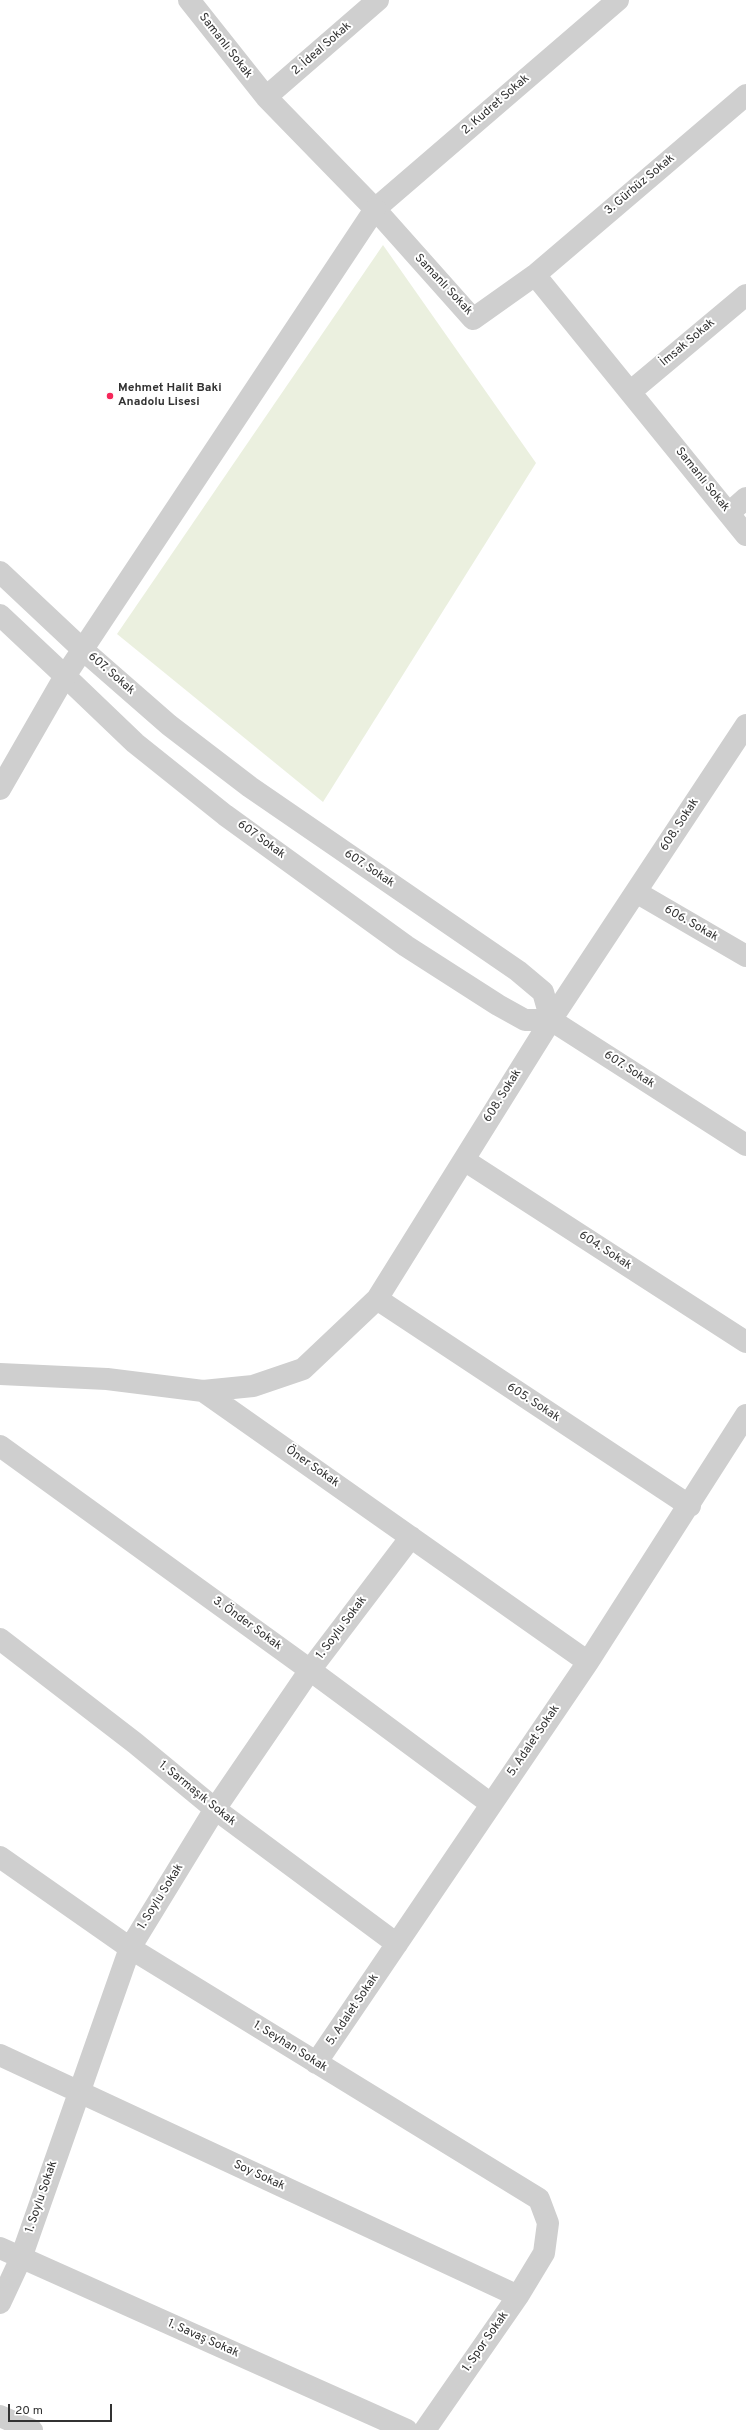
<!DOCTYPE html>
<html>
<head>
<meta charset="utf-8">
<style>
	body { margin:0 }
	#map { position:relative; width:746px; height:2430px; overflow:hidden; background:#fff; font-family:Overpass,sans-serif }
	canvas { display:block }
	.scale { position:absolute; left:8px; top:2404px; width:104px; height:18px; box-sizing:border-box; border:2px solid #323232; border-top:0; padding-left:5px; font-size:12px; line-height:14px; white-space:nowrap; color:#323232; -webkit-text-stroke:3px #fff; paint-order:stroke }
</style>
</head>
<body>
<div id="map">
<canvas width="746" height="2430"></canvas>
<div class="scale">20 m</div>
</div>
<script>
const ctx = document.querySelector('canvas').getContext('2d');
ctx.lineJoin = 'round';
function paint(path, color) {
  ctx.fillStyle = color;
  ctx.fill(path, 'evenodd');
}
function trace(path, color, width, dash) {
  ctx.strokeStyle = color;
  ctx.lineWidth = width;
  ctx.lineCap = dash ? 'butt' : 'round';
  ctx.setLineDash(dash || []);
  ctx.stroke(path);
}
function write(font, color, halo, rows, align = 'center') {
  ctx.font = font + ' Overpass,sans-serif';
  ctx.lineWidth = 4;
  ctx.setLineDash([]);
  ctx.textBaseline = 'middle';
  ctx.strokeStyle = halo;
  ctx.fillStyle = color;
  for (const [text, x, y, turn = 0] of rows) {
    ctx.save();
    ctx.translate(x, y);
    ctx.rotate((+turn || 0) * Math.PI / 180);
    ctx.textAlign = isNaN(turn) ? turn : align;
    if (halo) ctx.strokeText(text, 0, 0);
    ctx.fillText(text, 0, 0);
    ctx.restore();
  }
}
const green = new Path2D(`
	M 383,245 L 536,463 L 323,802 L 117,634 Z`);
const minor = new Path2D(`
	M 189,0 L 266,97 L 375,209 L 473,319 L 535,275 L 746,535
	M 266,97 L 378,0
	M 375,209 L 618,0
	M 535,275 L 746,95
	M 630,392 L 746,295
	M 729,513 L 746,498
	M 82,649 L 169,725 L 250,787 L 518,971 L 543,992 L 551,1020 L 746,1145
	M 65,676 L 135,743 L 225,815 L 406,946 L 498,1005 L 525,1020 L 551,1020
	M 636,892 L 746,956
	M 464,1160 L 746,1342
	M 377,1299 L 690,1506
	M 0,1374 L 107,1379 L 203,1391 L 588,1662
	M 203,1391 L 253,1386 L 303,1369 L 377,1299 L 551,1020 L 746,725
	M 0,1446 L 310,1670 L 491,1804
	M 0,1639 L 135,1743 L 215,1809 L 397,1944
	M 0,1857 L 130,1948 L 539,2199 L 548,2223 L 544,2253 L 518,2296 L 425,2430
	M 0,2055 L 518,2296
	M 316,2063 L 588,1662 L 746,1415
	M 0,2248 L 407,2430
	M 0,2303 L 21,2258 L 130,1948 L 215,1809 L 310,1670 L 411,1537
	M 0,2416 L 32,2430`);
const tertiary = new Path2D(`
	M 0,572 L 82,649
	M 0,615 L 65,676
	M 0,789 L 65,676 L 375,209`);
const markers = [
	[110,396,4,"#f6275a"]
];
const streetNames = [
	["Samanlı Sokak",225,46,52],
	["2. İdeal Sokak",322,49,-41],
	["2. Kudret Sokak",496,105,-41],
	["3. Gürbüz Sokak",640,185,-40],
	["Samanlı Sokak",443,285,47],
	["İmsak Sokak",688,343,-40],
	["Samanlı Sokak",702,480,51],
	["607. Sokak",111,674,41],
	["608. Sokak",680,825,-57],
	["607 Sokak",261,840,36],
	["607. Sokak",369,869,34],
	["606. Sokak",691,924,30],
	["607. Sokak",629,1070,33],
	["608. Sokak",503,1096,-58],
	["604. Sokak",605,1251,33],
	["605. Sokak",533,1403,33],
	["Öner Sokak",312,1467,35],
	["3. Önder Sokak",247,1624,36],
	["1. Soylu Sokak",342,1628,-53],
	["5. Adalet Sokak",534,1741,-56],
	["1. Sarmaşık Sokak",197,1794,39],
	["1. Soylu Sokak",161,1897,-58],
	["5. Adalet Sokak",353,2010,-56],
	["1. Seyhan Sokak",290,2047,32],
	["Soy Sokak",259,2176,25],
	["1. Soylu Sokak",42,2197,-71],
	["1. Savaş Sokak",203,2339,24],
	["1. Spor Sokak",486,2342,-55]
];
const poiNames = [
	["Mehmet Halit Baki",118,389],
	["Anadolu Lisesi",118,403]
];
paint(green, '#ebf0df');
trace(minor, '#cfcfcf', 22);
trace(tertiary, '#cfcfcf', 22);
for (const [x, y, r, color] of markers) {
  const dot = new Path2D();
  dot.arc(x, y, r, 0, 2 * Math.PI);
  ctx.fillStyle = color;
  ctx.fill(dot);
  trace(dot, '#fff', 1.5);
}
write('12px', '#323232', '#fff', streetNames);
write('bold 12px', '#323232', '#fff', poiNames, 'left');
</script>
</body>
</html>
